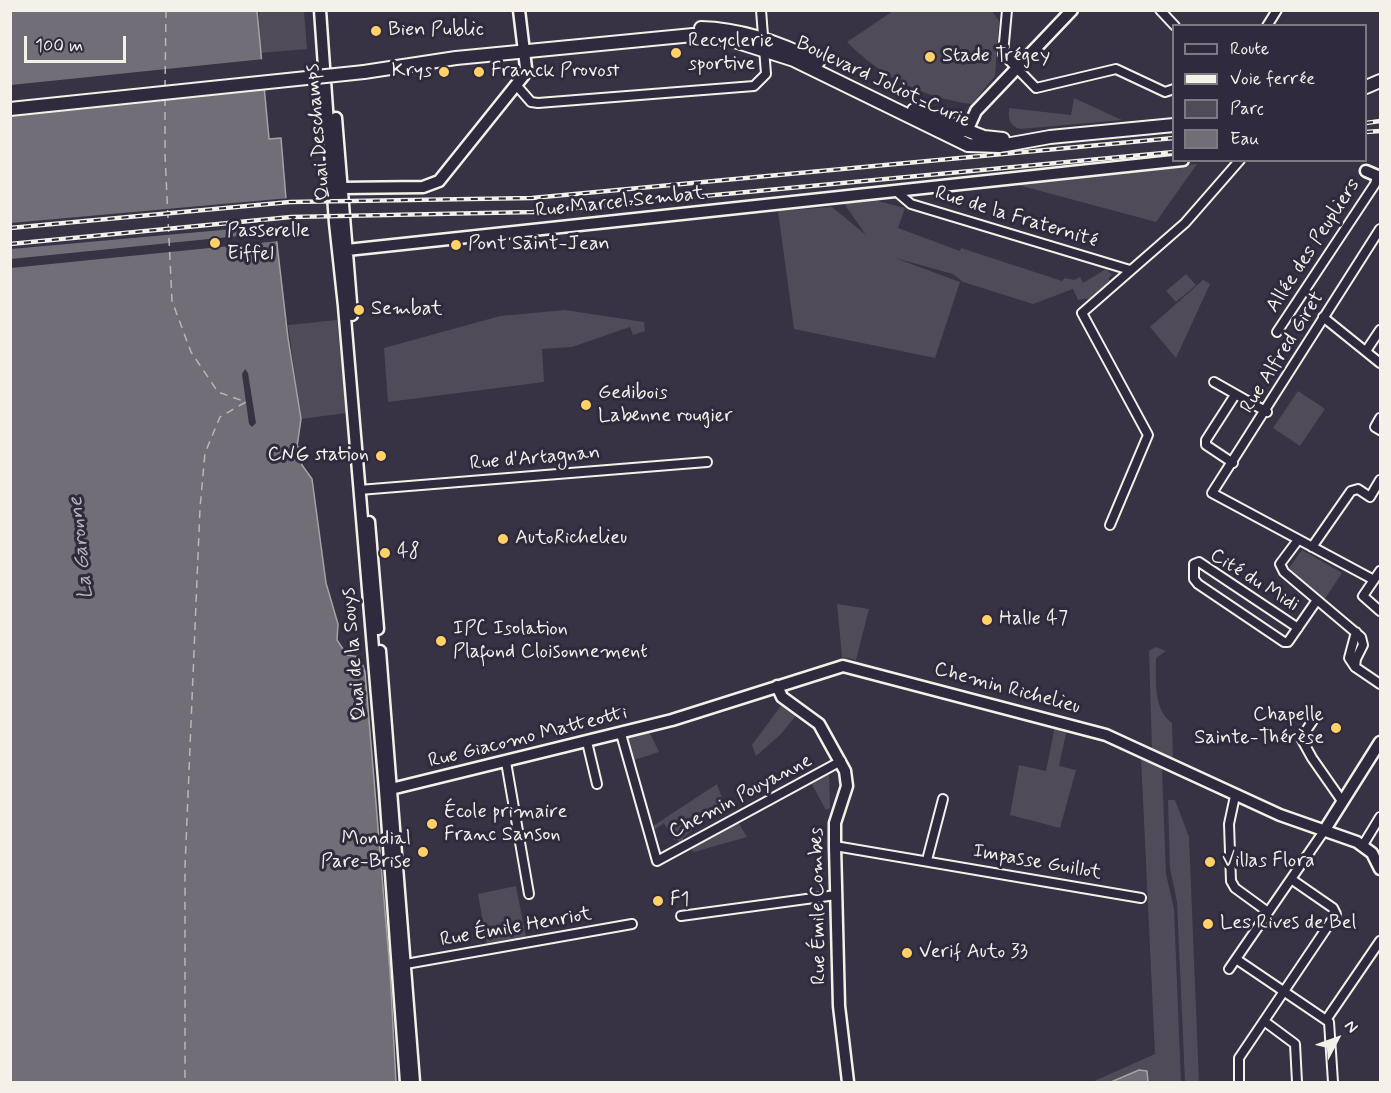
<!DOCTYPE html>
<html>
<head>
<meta charset="utf-8">
<style>
	body { margin:0 }
	#map { position:relative; width:1391px; height:1093px; overflow:hidden; background:#373244; font-family:Mynerve,sans-serif }
	canvas { display:block }
	.frame { position:absolute; inset:0; border:12px solid #f4f1e8; pointer-events:none }
	.legend { position:absolute; left:1172px; top:24px; width:195px; height:138px; box-sizing:border-box; background:#2f2a3d; border:2px solid #7e7a81; margin:0; padding:8px 10px; list-style:none; font-size:18px; color:#f4f1e8 }
	.legend li { display:flex; align-items:center; gap:12px; height:30px }
	.legend b { width:30px; border:2px solid #7e7a81 }
	.north { position:absolute; left:1307px; top:1009px; width:60px; height:60px; -webkit-text-stroke:4px #2f2a3d; paint-order:stroke; rotate:49deg; font-size:16px; font-weight:700; line-height:24px; text-align:center; color:#f4f1e8 }
	.north::after { content:''; display:block; margin:auto; width:21px; height:27px; background:#f4f1e8; clip-path:polygon(50% 0,100% 100%,50% 72%,0 100%) }
	.scale { position:absolute; left:24px; top:36px; width:102px; height:27px; box-sizing:border-box; border:3px solid #f4f1e8; border-top:0; padding-left:8px; font-size:18px; line-height:21px; white-space:nowrap; color:#f4f1e8; -webkit-text-stroke:4px #2f2a3d; paint-order:stroke }
</style>
</head>
<body>
<div id="map">
<canvas width="1391" height="1093"></canvas>
<div class="frame"></div>
<ul class="legend">
<li><b style="height:8px;background:#2f2a3d"></b>Route</li>
<li><b style="height:8px;background:#f4f1e8"></b>Voie ferrée</li>
<li><b style="height:16px;background:#504b59"></b>Parc</li>
<li><b style="height:16px;background:#726e77"></b>Eau</li>
</ul>
<div class="north">N</div>
<div class="scale">100 m</div>
</div>
<script>
const ctx = document.querySelector('canvas').getContext('2d');
ctx.lineJoin = 'round';
function paint(path, color) {
  ctx.fillStyle = color;
  ctx.fill(path, 'evenodd');
}
function trace(path, color, width, dash) {
  ctx.strokeStyle = color;
  ctx.lineWidth = width;
  ctx.lineCap = dash ? 'butt' : 'round';
  ctx.setLineDash(dash || []);
  ctx.stroke(path);
}
function write(font, color, halo, rows, align = 'center') {
  ctx.font = font + ' Mynerve,sans-serif';
  ctx.lineWidth = 6;
  ctx.setLineDash([]);
  ctx.textBaseline = 'middle';
  ctx.strokeStyle = halo;
  ctx.fillStyle = color;
  for (const [text, x, y, turn = 0] of rows) {
    ctx.save();
    ctx.translate(x, y);
    ctx.rotate((+turn || 0) * Math.PI / 180);
    ctx.textAlign = isNaN(turn) ? turn : align;
    if (halo) ctx.strokeText(text, 0, 0);
    ctx.fillText(text, 0, 0);
    ctx.restore();
  }
}
const green = new Path2D(`
	M 259,11 L 304,11 L 307,49 L 260,53 Z
	M 893,11 L 992,11 L 999,21 L 995,76 L 972,104 C 923,98 882,77 847,42 Z
	M 1074,98 L 1122,120 L 1021,129 C 1010,127 1008,119 1009,108 L 1071,115 Z
	M 1197,164 L 1156,222 L 1007,182 Z
	M 874,200 L 905,208 L 898,228 L 960,251 L 961,248 L 1062,281 L 1065,278 L 1074,280 L 1080,277 L 1083,283 L 1106,269 L 1112,275 L 1108,278 L 1110,281 L 1091,298 L 1078,300 L 1073,289 L 1033,304 L 963,282 L 953,274 L 895,258 L 960,282 L 935,358 L 794,329 L 778,211 L 832,207 L 866,235 L 843,202 Z
	M 1186,274 L 1196,285 L 1176,302 L 1166,291 Z
	M 1203,280 L 1210,284 L 1176,358 L 1150,327 Z
	M 565,310 L 644,322 L 645,331 L 633,335 L 630,327 L 572,347 L 542,349 L 544,382 L 388,402 L 384,348 L 500,316 Z
	M 337,320 L 346,413 L 301,419 L 288,325 Z
	M 1298,391 L 1325,409 L 1300,446 L 1273,428 Z
	M 1302,550 L 1342,573 L 1324,600 L 1289,568 Z
	M 837,604 L 869,609 L 856,660 L 842,657 Z
	M 1156,647 L 1166,651 L 1156,658 C 1156,679 1153,710 1172,723 L 1173,761 L 1152,750 L 1149,651 Z
	M 783,703 L 797,714 L 781,734 L 756,756 L 752,745 Z
	M 1055,726 L 1067,729 L 1059,766 L 1076,770 L 1060,828 L 1010,815 L 1019,765 L 1046,771 Z
	M 649,731 L 659,752 L 631,761 L 625,739 Z
	M 1141,757 L 1162,768 L 1166,874 L 1174,909 L 1181,1082 L 1092,1082 L 1155,1054 Z
	M 829,771 L 830,808 L 826,810 L 810,781 Z
	M 717,784 L 724,803 L 683,838 L 683,842 L 680,844 L 677,839 L 674,840 L 664,823 L 651,832 L 650,828 Z
	M 1168,800 L 1175,800 L 1189,837 L 1199,1082 L 1185,1082 L 1177,902 L 1170,868 Z
	M 738,822 L 747,837 L 694,852 L 690,847 Z
	M 516,886 L 526,938 L 487,945 L 478,894 Z`);
const water = new Path2D(`
	M 10,11 L 257,11 L 269,139 L 281,138 L 286,199 L 272,201 L 288,338 L 301,419 L 297,447 L 300,447 L 302,465 L 312,479 L 326,583 L 338,624 L 337,640 L 347,655 L 360,657 L 365,672 L 390,971 L 396,1082 L 11,1082 Z
	M 1139,1070 L 1147,1071 L 1148,1082 L 1111,1082 Z`);
const pier = new Path2D(`
	M 264,59 L 266,87 L 11,113 L 11,85 Z
	M 289,198 L 287,202 L 275,204 L 277,225 L 11,249 L 11,223 Z
	M 278,232 L 279,241 L 11,268 L 11,259 Z
	M 245,369 L 248,373 L 256,423 L 252,427 L 249,424 L 242,374 Z`);
const ferry = new Path2D(`
	M 165,88 L 166,10
	M 165,98 L 165,155 L 172,301 L 191,352 L 218,392 L 246,402 L 220,417 L 205,453 L 200,508 L 185,867 L 185,1082`);
const street = new Path2D(`
	M 1007,10 L 1003,54 L 1036,88 L 1116,69 L 1165,92 L 1174,89
	M 1160,10 L 1175,26
	M 1267,26 L 1277,10
	M 517,86 L 531,102 L 538,103 L 754,86 L 766,74 L 761,10
	M 897,192 L 911,204 L 1130,270
	M 1323,317 L 1380,363
	M 1277,332 L 1375,184 L 1377,177
	M 1366,351 L 1380,330
	M 1214,382 L 1267,412
	M 1380,418 L 1375,427 L 1380,430
	M 1233,463 L 1206,445 L 1206,440 L 1235,395
	M 359,490 L 707,462
	M 1110,525 L 1148,435 L 1082,313 L 1185,223 L 1240,160
	M 1298,540 L 1280,564 L 1284,572 L 1361,637 L 1363,645 L 1356,659 L 1355,667 L 1380,684
	M 1312,547 L 1351,491 L 1358,489 L 1370,497 L 1380,480
	M 1380,571 L 1363,596 L 1380,611
	M 1374,580 L 1212,493 L 1380,229
	M 1298,628 L 1199,562 L 1194,564 L 1194,579 L 1198,584 L 1284,642 L 1288,642 L 1317,600
	M 1355,667 L 1349,658 L 1356,632
	M 1314,719 L 1301,738 L 1312,758 L 1342,801
	M 621,734 L 657,861 L 841,761
	M 587,742 L 597,784
	M 506,762 L 529,894
	M 1235,796 L 1229,824 L 1231,881 L 1235,888 L 1268,912
	M 1363,845 L 1380,817
	M 835,846 L 1141,898
	M 927,860 L 943,799
	M 681,916 L 836,895
	M 1236,959 L 1329,1022 L 1333,1082
	M 400,965 L 632,924
	M 1229,969 L 1324,831
	M 1326,1020 L 1380,941
	M 1264,1021 L 1295,1044 L 1297,1082
	M 1239,1082 L 1239,1058 L 1336,914 L 1333,908 L 1291,879`);
const secondary = new Path2D(`
	M 320,10 L 335,223 L 344,306 L 385,790 L 406,1082
	M 336,118 L 352,315
	M 961,131 L 967,131 L 976,111 L 1072,10
	M 1366,171 L 1380,177
	M 342,188 L 423,187 L 439,181 L 524,75 L 526,68 L 519,10
	M 347,250 L 1183,160
	M 369,522 L 378,629
	M 380,651 L 414,1082
	M 777,686 L 782,697 L 819,724 L 845,771 L 847,786 L 835,823 L 835,846 L 839,1006 L 848,1082
	M 387,790 L 672,720 L 843,666 L 1106,735 L 1280,815 L 1357,842 L 1372,853 L 1380,869
	M 1324,831 L 1380,742`);
const primary = new Path2D(`
	M 701,28 C 743,29 781,43 818,62
	M 364,72 L 456,58 L 693,35 L 731,40 L 794,60 L 968,145 L 1000,146 L 1050,137 L 1174,125
	M 1366,87 L 1380,81
	M 914,110 L 984,137 L 1003,139`);
const rail = new Path2D(`
	M 1366,123 L 1380,121
	M 1366,132 L 1380,131
	M 10,228 L 290,202 L 532,198 L 1174,138
	M 10,244 L 291,217 L 533,212 L 1174,152`);
const primaryBridge = new Path2D(`
	M 10,109 L 364,72`);
const markers = [
	[376,31,6,"#ffd166"],
	[676,53,6,"#ffd166"],
	[930,57,6,"#ffd166"],
	[444,72,6,"#ffd166"],
	[479,72,6,"#ffd166"],
	[215,243,6,"#ffd166"],
	[456,245,6,"#ffd166"],
	[359,310,6,"#ffd166"],
	[586,405,6,"#ffd166"],
	[381,456,6,"#ffd166"],
	[503,539,6,"#ffd166"],
	[385,553,6,"#ffd166"],
	[987,620,6,"#ffd166"],
	[441,641,6,"#ffd166"],
	[1336,728,6,"#ffd166"],
	[432,824,6,"#ffd166"],
	[423,852,6,"#ffd166"],
	[1210,862,6,"#ffd166"],
	[658,901,6,"#ffd166"],
	[1208,924,6,"#ffd166"],
	[907,953,6,"#ffd166"]
];
const poiNames = [
	["Bien Public",388,31],
	["Recyclerie",688,42],
	["sportive",688,65],
	["Stade Trégey",942,57],
	["Krys",432,72,"right"],
	["Franck Provost",491,72],
	["Passerelle",227,232],
	["Eiffel",227,255],
	["Pont Saint-Jean",468,245],
	["Sembat",371,310],
	["Gedibois",598,394],
	["Labenne rougier",598,417],
	["CNG station",369,456,"right"],
	["AutoRichelieu",515,539],
	["48",397,553],
	["Halle 47",999,620],
	["IPC Isolation",453,630],
	["Plafond Cloisonnement",453,653],
	["Chapelle",1324,716,"right"],
	["Sainte-Thérèse",1324,739,"right"],
	["École primaire",444,813],
	["Franc Sanson",444,836],
	["Mondial",411,840,"right"],
	["Pare-Brise",411,863,"right"],
	["Villas Flora",1222,862],
	["F1",670,901],
	["Les Rives de Bel",1220,924],
	["Verif Auto 33",919,953]
];
const streetNames = [
	["Boulevard Joliot-Curie",883,83,25],
	["Quai Deschamps",319,132,-95],
	["Rue Marcel Sembat",620,203,-6],
	["Rue de la Fraternité",1016,218,17],
	["Allée des Peupliers",1314,246,-57],
	["Rue Alfred Giret",1283,353,-58],
	["Rue d'Artagnan",535,459,-5],
	["Cité du Midi",1254,581,32],
	["Quai de la Souys",355,654,-95],
	["Chemin Richelieu",1007,689,15],
	["Rue Giacomo Matteotti",528,738,-14],
	["Chemin Pouyanne",741,797,-28],
	["Impasse Guillot",1037,863,10],
	["Rue Émile Combes",819,906,-91],
	["Rue Émile Henriot",516,928,-10]
];
const waterNames = [
	["La Garonne",82,548,-96]
];
paint(green, '#504b59');
paint(water, '#726e77');
trace(water, '#a6a2a4', 1.5);
paint(pier, '#373244');
trace(ferry, '#bab6b5', 1.5, [8, 6]);
trace(street, '#f4f1e8', 12);
trace(secondary, '#f4f1e8', 15);
trace(primary, '#f4f1e8', 16);
trace(street, '#2f2a3d', 8);
trace(secondary, '#2f2a3d', 10);
trace(primary, '#2f2a3d', 12);
trace(rail, '#f4f1e8', 4.5);
trace(rail, '#2f2a3d', 2, [7]);
trace(primaryBridge, '#f4f1e8', 16, []);
trace(primaryBridge, '#2f2a3d', 12);
for (const [x, y, r, color] of markers) {
  const dot = new Path2D();
  dot.arc(x, y, r, 0, 2 * Math.PI);
  ctx.fillStyle = color;
  ctx.fill(dot);
  trace(dot, '#2f2a3d', 2);
}
write('20px', '#f4f1e8', '#2f2a3d', poiNames, 'left');
write('20px', '#f4f1e8', '#2f2a3d', streetNames);
write('italic 21px', '#bab6b5', '#2f2a3d', waterNames);
</script>
</body>
</html>
